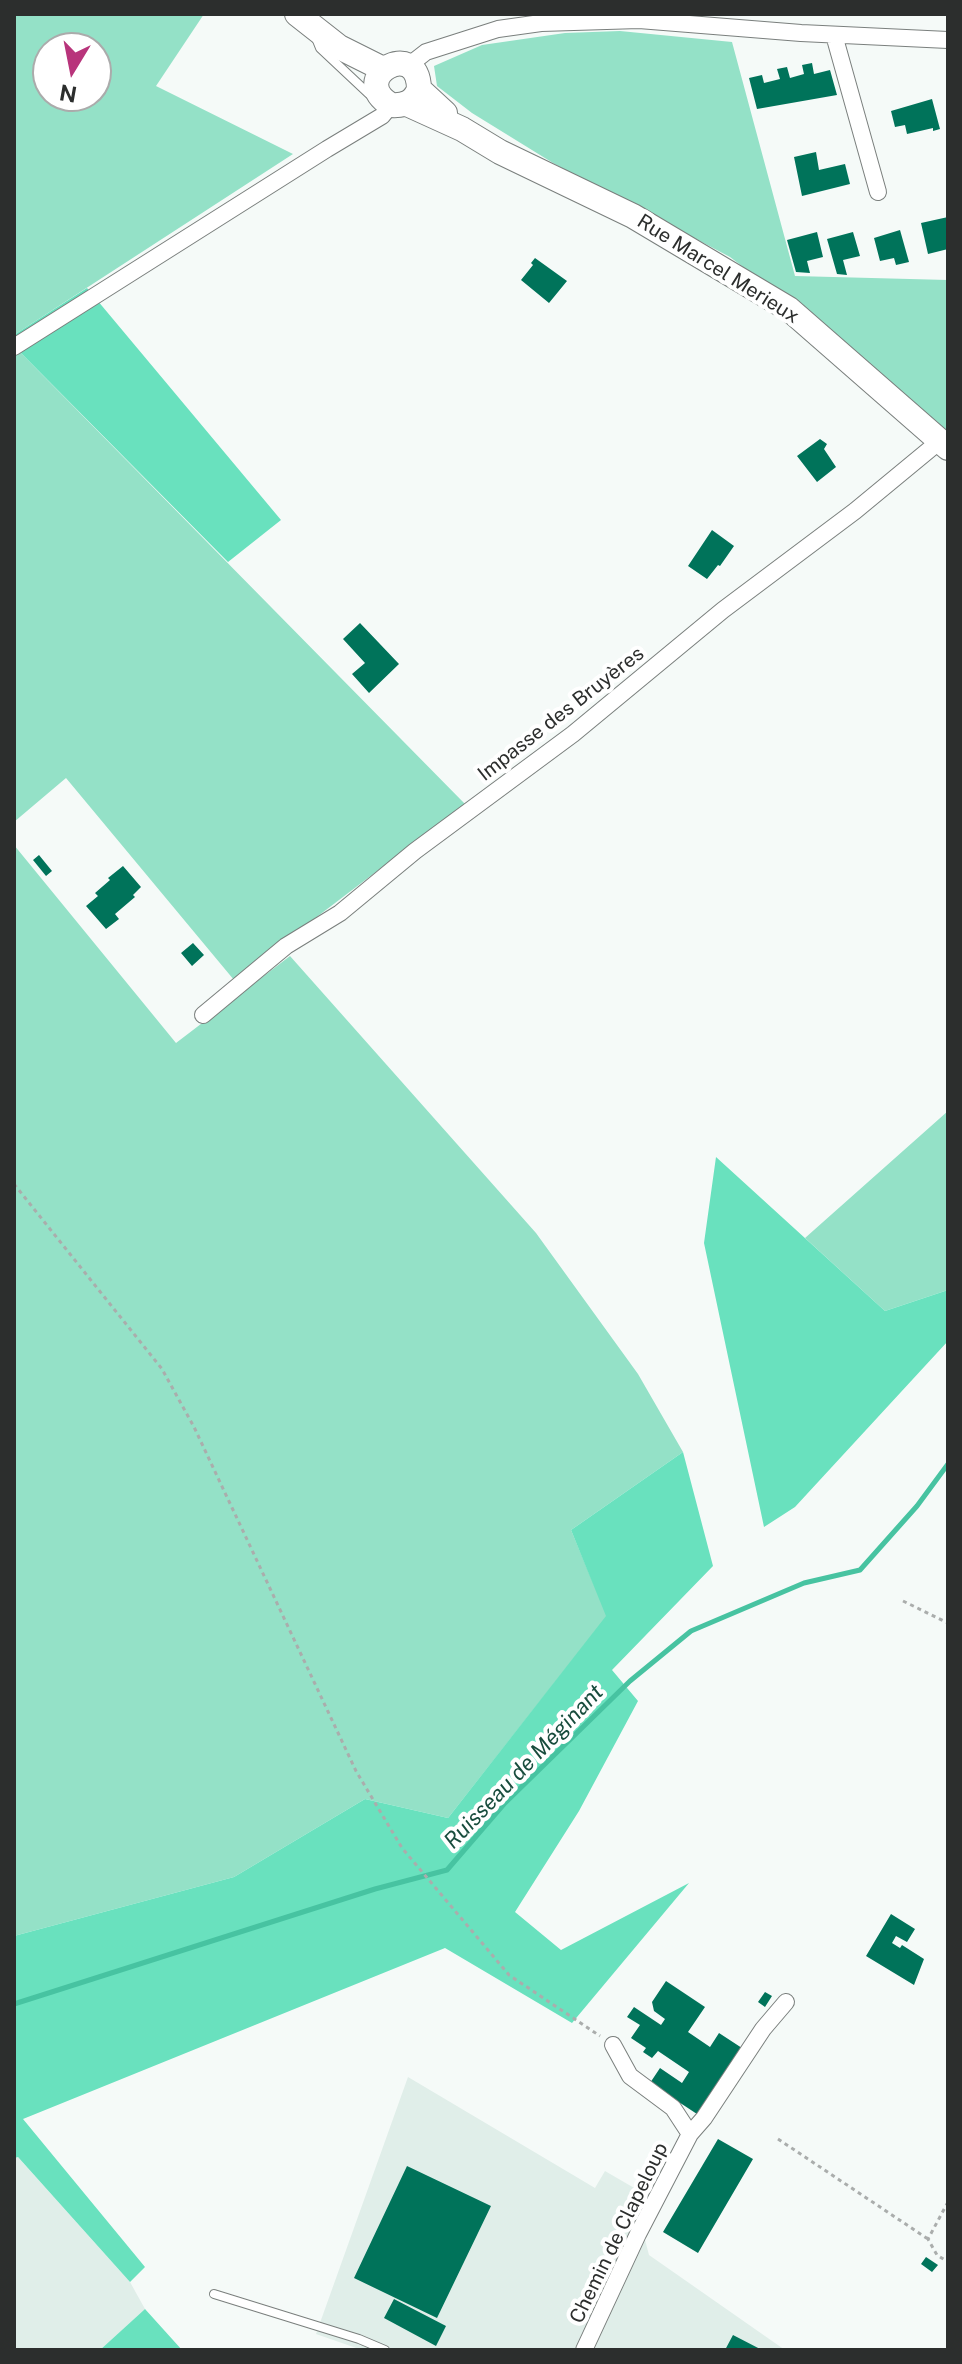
<!DOCTYPE html>
<html>
<head>
<meta charset="utf-8">
<style>
	body { margin:0 }
	#map { position:relative; width:962px; height:2364px; overflow:hidden; background:#f5faf8; font-family:"Public Sans",sans-serif }
	canvas { display:block }
	.frame { position:absolute; inset:0; border:16px solid #2c2e2d; pointer-events:none }
	.north { position:absolute; left:32px; top:32px; width:80px; height:80px; box-sizing:border-box; background:#fff; border:2px solid #ababab; border-radius:50%; rotate:190deg; font-size:22px; font-weight:700; line-height:32px; text-align:center; color:#2c2e2d }
	.north::after { content:''; display:block; margin:auto; width:28px; height:36px; background:#b8347b; clip-path:polygon(50% 0,100% 100%,50% 72%,0 100%) }
</style>
</head>
<body>
<div id="map">
<canvas width="962" height="2364"></canvas>
<div class="frame"></div>
<div class="north">N</div>
</div>
<script>
const ctx = document.querySelector('canvas').getContext('2d');
ctx.lineJoin = 'round';
function paint(path, color) {
  ctx.fillStyle = color;
  ctx.fill(path, 'evenodd');
}
function trace(path, color, width, dash) {
  ctx.strokeStyle = color;
  ctx.lineWidth = width;
  ctx.lineCap = dash ? 'butt' : 'round';
  ctx.setLineDash(dash || []);
  ctx.stroke(path);
}
function write(font, color, halo, rows, align = 'center') {
  ctx.font = font + ' "Public Sans",sans-serif';
  ctx.lineWidth = 8;
  ctx.setLineDash([]);
  ctx.textBaseline = 'middle';
  ctx.strokeStyle = halo;
  ctx.fillStyle = color;
  for (const [text, x, y, turn = 0] of rows) {
    ctx.save();
    ctx.translate(x, y);
    ctx.rotate((+turn || 0) * Math.PI / 180);
    ctx.textAlign = isNaN(turn) ? turn : align;
    if (halo) ctx.strokeText(text, 0, 0);
    ctx.fillText(text, 0, 0);
    ctx.restore();
  }
}
const built = new Path2D(`
	M 408,2077 L 595,2188 L 605,2171 L 660,2203 L 644,2236 L 649,2255 L 785,2350 L 362,2350 L 316,2334 Z
	M 17,2156 L 130,2282 L 145,2309 L 100,2350 L 14,2350 L 14,2158 Z`);
const green = new Path2D(`
	M 14,14 L 204,14 L 156,86 L 293,154 L 14,335 ZM 48,48 L 96,48 L 96,96 L 48,96 Z
	M 620,31 L 732,42 L 795,276 L 948,280 L 948,440 L 872,365 L 730,257 L 553,163 L 472,113 L 437,86 L 434,66 L 482,45 L 565,33 Z
	M 14,346 L 465,804 L 234,980 L 66,778 L 14,822 Z
	M 14,845 L 176,1043 L 290,956 L 536,1233 L 638,1374 L 683,1452 L 571,1530 L 607,1616 L 448,1818 L 365,1799 L 234,1877 L 14,1936 Z
	M 948,1111 L 948,1290 L 885,1311 L 805,1238 Z`);
const forest = new Path2D(`
	M 87,288 L 281,520 L 228,562 L 14,346 L 14,335 Z
	M 716,1157 L 885,1311 L 948,1290 L 948,1341 L 795,1507 L 764,1527 L 704,1243 Z
	M 683,1452 L 713,1566 L 612,1670 L 638,1701 L 579,1811 L 515,1912 L 561,1950 L 689,1883 L 572,2023 L 445,1948 L 23,2119 L 145,2267 L 130,2282 L 18,2157 L 14,2158 L 14,1936 L 234,1877 L 365,1799 L 448,1818 L 606,1616 L 571,1530 Z
	M 145,2309 L 182,2350 L 100,2350 Z`);
const stream = new Path2D(`
	M 14,2004 L 375,1889 L 447,1870 L 504,1804 L 630,1681 L 691,1631 L 804,1583 L 860,1570 L 917,1506 L 948,1464`);
const building = new Path2D(`
	M 812,63 L 814,74 L 830,70 L 837,95 L 757,109 L 749,78 L 762,75 L 764,83 L 780,79 L 777,69 L 787,67 L 790,78 L 804,74 L 802,65 Z
	M 932,99 L 940,129 L 933,131 L 933,128 L 907,134 L 905,125 L 895,127 L 891,111 Z
	M 816,152 L 819,170 L 845,164 L 850,184 L 802,196 L 794,157 Z
	M 948,217 L 948,249 L 928,254 L 921,223 Z
	M 900,230 L 909,262 L 896,265 L 894,258 L 880,261 L 874,238 Z
	M 817,232 L 823,257 L 807,261 L 810,273 L 796,272 L 787,240 Z
	M 853,232 L 860,256 L 843,260 L 847,275 L 837,274 L 827,239 Z
	M 535,258 L 567,281 L 549,303 L 521,280 L 533,265 L 531,263 Z
	M 820,439 L 827,444 L 824,449 L 836,467 L 817,482 L 797,456 Z
	M 712,530 L 734,546 L 720,566 L 718,565 L 707,579 L 688,566 Z
	M 360,623 L 399,664 L 369,693 L 352,674 L 365,663 L 343,639 Z
	M 39,855 L 52,871 L 46,876 L 33,860 Z
	M 123,866 L 141,887 L 133,895 L 135,897 L 115,914 L 119,919 L 106,929 L 86,906 L 98,896 L 95,893 L 110,880 L 108,878 Z
	M 193,943 L 204,955 L 192,966 L 181,953 Z
	M 891,1914 L 915,1929 L 907,1942 L 896,1936 L 892,1943 L 900,1948 L 902,1945 L 924,1959 L 914,1985 L 866,1956 Z
	M 666,1981 L 705,2007 L 688,2032 L 710,2047 L 719,2033 L 745,2050 L 700,2116 L 650,2083 L 660,2068 L 682,2083 L 689,2072 L 658,2051 L 652,2058 L 643,2052 L 646,2048 L 631,2038 L 640,2025 L 627,2017 L 634,2007 L 661,2025 L 665,2019 L 654,2011 L 652,2002 Z
	M 765,1992 L 772,1996 L 765,2007 L 758,2002 Z
	M 718,2139 L 753,2159 L 698,2253 L 663,2232 Z
	M 407,2166 L 491,2206 L 437,2318 L 354,2278 Z
	M 926,2257 L 938,2265 L 932,2272 L 921,2264 Z
	M 394,2299 L 446,2326 L 436,2346 L 384,2318 Z
	M 733,2335 L 762,2350 L 725,2350 Z`);
const path = new Path2D(`
	M 14,1184 L 162,1369 L 194,1427 L 356,1771 L 402,1848 L 509,1975 L 600,2036
	M 903,1601 L 948,1623
	M 778,2139 L 928,2239
	M 948,2202 L 928,2239 L 937,2255 L 948,2262`);
const lane = new Path2D(`
	M 316,38 L 320,48 L 369,94 L 373,94
	M 214,2294 L 359,2339 L 385,2350`);
const street = new Path2D(`
	M 834,35 L 878,192
	M 408,66 L 426,52 L 498,29 L 541,23 L 639,20 L 801,33 L 948,40
	M 14,347 L 327,149 L 382,116 L 391,105
	M 203,1015 L 286,946 L 340,913 L 415,851 L 573,734 L 723,610 L 855,511 L 941,440
	M 613,2045 L 630,2076 L 673,2108 L 690,2134
	M 584,2350 L 638,2234 L 690,2134 L 704,2118 L 763,2029 L 786,2002`);
const secondary = new Path2D(`
	M 297,14 L 339,47 L 383,69
	M 419,89 C 414,102 405,106 391,105 C 346,78 418,36 419,89 L 445,113
	M 407,104 L 462,129 L 500,152 L 633,216 L 789,309 L 948,448`);
const streetNames = [
	["Rue Marcel Merieux",718,269,32],
	["Impasse des Bruyères",561,714,-38],
	["Chemin de Clapeloup",619,2233,-64]
];
const waterNames = [
	["Ruisseau de Méginant",524,1767,-46]
];
paint(built, '#e0eee9');
paint(green, '#94e1c7');
paint(forest, '#69e1be');
trace(stream, '#47c3a1', 5);
paint(building, '#00735a');
trace(lane, '#7a7f7d', 10);
trace(street, '#7a7f7d', 18);
trace(secondary, '#7a7f7d', 26);
trace(path, '#aaadac', 3, [4, 4]);
trace(lane, '#fff', 8);
trace(street, '#fff', 16);
trace(secondary, '#fff', 24);
write('20px', '#2c2e2d', '#fff', streetNames);
write('italic 22px', '#184c3d', '#fff', waterNames);
</script>
</body>
</html>
